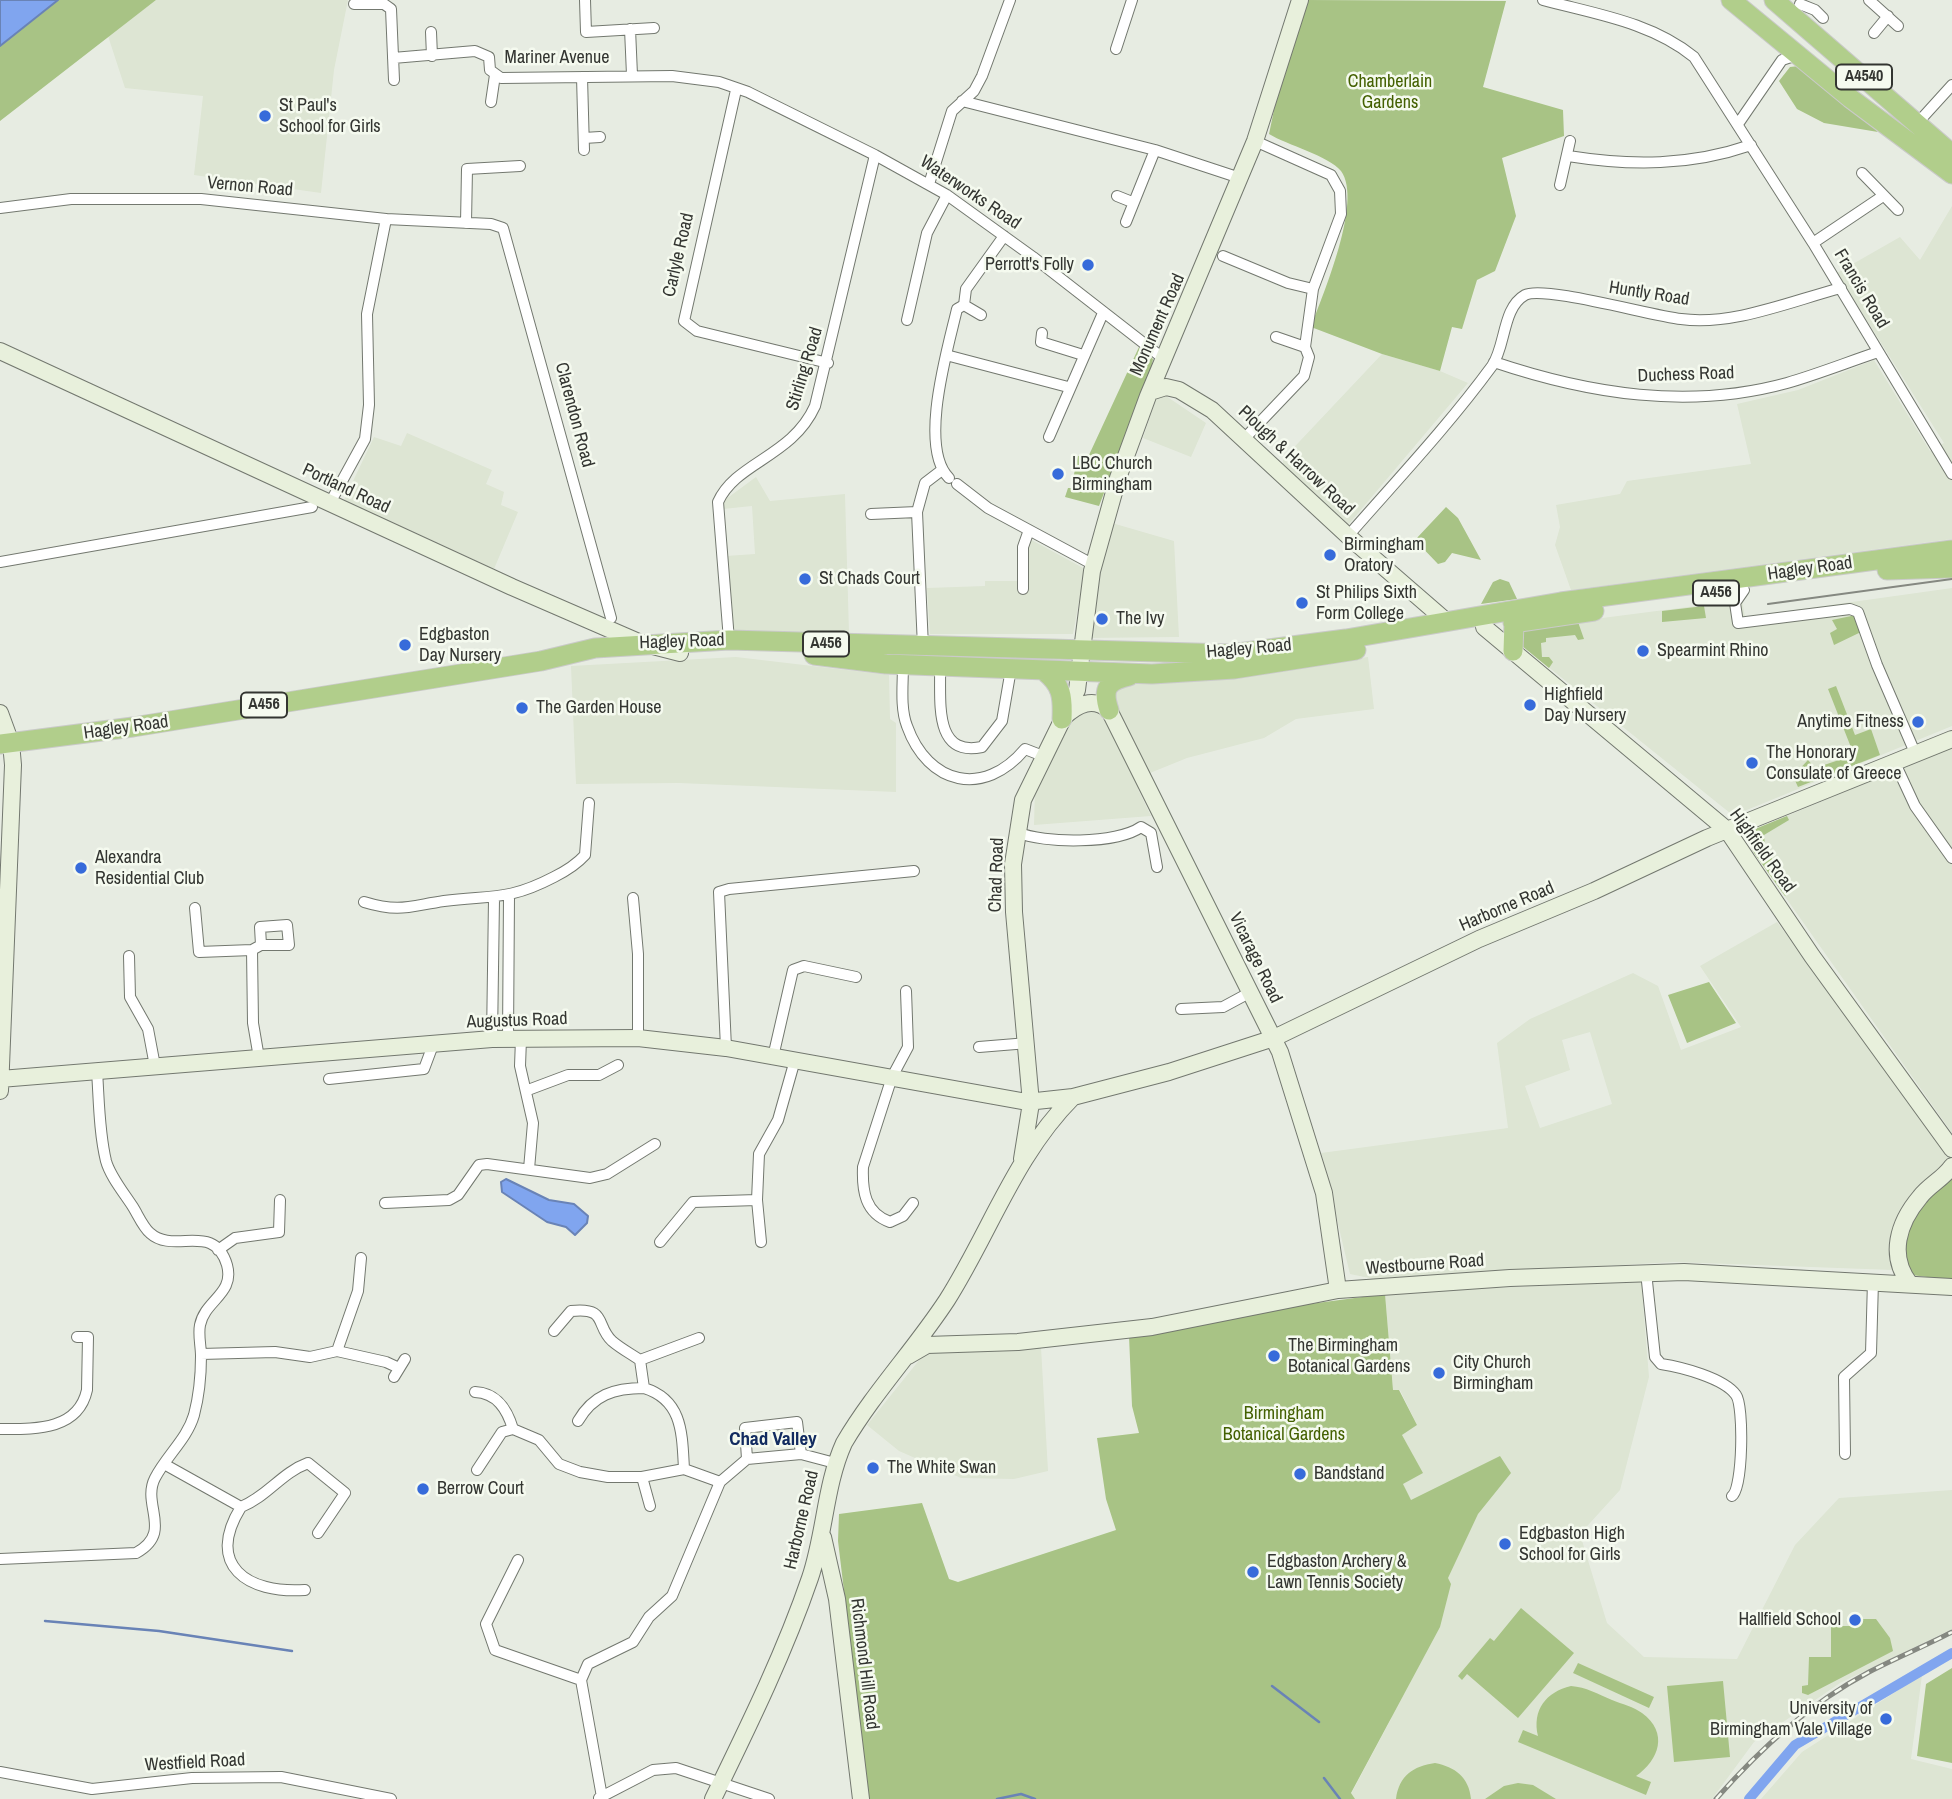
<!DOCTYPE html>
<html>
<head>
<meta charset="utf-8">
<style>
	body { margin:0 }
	canvas { display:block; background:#e7ece2 }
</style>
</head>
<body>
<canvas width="1952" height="1799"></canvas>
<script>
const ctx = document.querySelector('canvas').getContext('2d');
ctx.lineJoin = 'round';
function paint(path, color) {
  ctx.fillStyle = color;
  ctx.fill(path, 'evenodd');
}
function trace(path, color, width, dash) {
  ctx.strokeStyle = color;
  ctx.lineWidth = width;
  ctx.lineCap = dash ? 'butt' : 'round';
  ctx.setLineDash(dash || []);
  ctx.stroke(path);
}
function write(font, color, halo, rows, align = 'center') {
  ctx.font = font + ' "Archivo Narrow",sans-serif';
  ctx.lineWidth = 5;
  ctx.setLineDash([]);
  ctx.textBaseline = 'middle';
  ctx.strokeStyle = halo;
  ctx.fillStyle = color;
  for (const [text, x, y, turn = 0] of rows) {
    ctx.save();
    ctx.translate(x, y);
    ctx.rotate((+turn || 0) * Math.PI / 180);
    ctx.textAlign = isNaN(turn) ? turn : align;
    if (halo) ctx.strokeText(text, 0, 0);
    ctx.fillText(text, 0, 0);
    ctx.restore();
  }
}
const built = new Path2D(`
	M 156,0 L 348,0 L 334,70 L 321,193 L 194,175 L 203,96 L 125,88 L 108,36 Z
	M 1952,206 L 1952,539 L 1571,590 L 1555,545 L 1560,527 L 1556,505 L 1620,494 L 1627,481 L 1751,464 L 1737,404 L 1798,390 L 1874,360 L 1930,451 L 1944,443 L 1837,273 L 1900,237 L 1920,260 Z
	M 1382,354 L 1440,371 L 1468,383 L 1348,525 L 1283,466 L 1283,459 Z
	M 1166,396 L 1206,423 L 1191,457 L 1143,438 L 1156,398 Z
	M 407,433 L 492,470 L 486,484 L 504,492 L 501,505 L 518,512 L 494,569 L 344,500 L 374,437 L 401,446 Z
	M 756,477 L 770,501 L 845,494 L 849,633 L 731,631 L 726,556 L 755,554 L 752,506 L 723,509 L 722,502 Z
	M 1112,523 L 1174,541 L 1179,637 L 1084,638 L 1098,570 Z
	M 1026,537 L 1085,569 L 1073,634 L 930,634 L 927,588 L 985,586 L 985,581 L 1018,581 Z
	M 1952,588 L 1952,726 L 1737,814 L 1730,813 L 1516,641 L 1517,629 L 1742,600 L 1745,617 Z
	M 736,657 L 889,675 L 890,719 L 896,723 L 896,792 L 679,783 L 576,784 L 571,666 Z
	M 1368,657 L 1374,709 L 1296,719 L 1264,738 L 1187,758 L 1150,773 L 1138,789 L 1151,816 L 1034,825 L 1035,789 L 1074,715 L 1109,709 L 1113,685 L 1250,674 Z
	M 1952,747 L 1952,1133 L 1752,850 L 1751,831 Z
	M 1777,922 L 1903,1088 L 1948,1153 L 1950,1166 L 1891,1252 L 1893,1270 L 1674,1262 L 1374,1279 L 1350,1274 L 1321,1153 L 1508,1128 L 1497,1043 L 1530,1019 L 1633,973 L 1658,986 L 1681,1050 L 1741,1027 L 1700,966 ZM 1590,1032 L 1612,1104 L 1540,1128 L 1525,1086 L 1570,1070 L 1562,1040 Z
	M 1641,1280 L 1649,1377 L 1620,1490 L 1580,1534 L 1607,1623 L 1644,1657 L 1737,1659 L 1795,1545 L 1839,1498 L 1952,1490 L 1952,1629 L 1840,1683 L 1754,1742 L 1712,1799 L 1355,1799 L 1351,1794 L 1391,1719 L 1431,1554 L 1403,1484 L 1422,1473 L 1402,1435 L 1417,1425 L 1400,1390 L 1393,1390 L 1385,1294 Z
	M 1041,1347 L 1048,1471 L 1014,1479 L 961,1478 L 899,1451 L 867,1425 L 924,1354 L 950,1350 Z
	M 1922,1675 L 1911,1759 L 1952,1769 L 1952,1799 L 1761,1799 L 1802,1752 Z`);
const green = new Path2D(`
	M 0,0 L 156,0 L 0,121 Z
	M 1307,0 L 1506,1 L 1483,87 L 1563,110 L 1564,136 L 1502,158 L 1516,216 L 1495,271 L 1477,280 L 1462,329 L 1452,327 L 1440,371 L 1382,354 L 1311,327 C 1323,294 1363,201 1341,171 C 1329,156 1287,145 1269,134 L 1278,91 Z
	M 1799,66 L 1817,77 L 1878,132 L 1824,123 L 1797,109 L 1779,81 L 1790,67 Z
	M 1139,347 L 1153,359 L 1151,370 L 1099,506 L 1065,497 L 1068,488 L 1071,488 L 1078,456 L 1089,455 Z
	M 1446,507 L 1458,518 L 1481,560 L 1452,553 L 1445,562 L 1438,564 L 1415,540 Z
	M 1500,579 L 1509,582 L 1517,599 L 1481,604 L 1493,582 Z
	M 1704,606 L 1706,618 L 1662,622 L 1662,611 Z
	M 1856,615 L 1861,632 L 1834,645 L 1830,633 L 1837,629 L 1832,620 Z
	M 1578,622 L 1584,639 L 1578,640 L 1575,635 L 1546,638 L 1546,642 L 1541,643 L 1542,657 L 1549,657 L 1553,662 L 1549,668 L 1516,641 L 1517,629 Z
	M 1836,686 L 1855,735 L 1871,729 L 1880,755 L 1798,787 L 1793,776 L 1808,760 L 1815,768 L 1854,755 L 1828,689 Z
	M 1787,816 L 1789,820 L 1764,835 L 1765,846 L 1790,892 L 1785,896 L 1752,850 L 1755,829 Z
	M 1709,982 L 1736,1023 L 1687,1043 L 1668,995 Z
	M 1952,1178 L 1952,1280 L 1911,1275 L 1902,1260 L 1906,1234 L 1925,1199 Z
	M 1385,1294 L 1393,1390 L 1399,1390 L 1417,1425 L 1402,1435 L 1423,1473 L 1403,1484 L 1411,1500 L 1500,1456 L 1511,1473 L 1478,1514 L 1448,1578 L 1451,1584 L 1440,1627 L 1351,1793 L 1355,1799 L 869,1799 L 838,1541 L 839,1514 L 922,1503 L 949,1579 L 958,1582 L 1116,1530 L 1106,1499 L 1097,1438 L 1139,1433 L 1132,1406 L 1129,1336 L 1302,1305 Z
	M 1521,1608 L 1574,1653 L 1518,1718 L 1467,1674 L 1462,1680 L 1458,1676 L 1490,1638 L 1494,1641 Z
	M 1857,1619 L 1876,1619 L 1890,1638 L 1893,1651 L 1808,1695 L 1802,1693 L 1802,1686 L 1808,1685 L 1809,1657 L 1831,1657 L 1831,1626 L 1856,1626 Z
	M 1578,1663 L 1654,1697 L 1649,1708 L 1573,1673 Z
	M 1952,1668 L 1952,1763 L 1917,1756 L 1926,1684 Z
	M 1723,1681 L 1730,1757 L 1674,1762 L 1667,1686 Z
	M 1571,1686 C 1586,1687 1598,1694 1612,1700 C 1622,1704 1634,1707 1642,1713 C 1669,1733 1659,1760 1636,1776 L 1651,1782 L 1646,1795 L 1518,1742 L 1523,1730 L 1538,1736 C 1532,1710 1546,1692 1571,1686 Z
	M 1435,1763 C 1455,1767 1469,1777 1471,1799 L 1396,1799 C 1399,1776 1413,1766 1435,1763 Z
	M 1518,1783 L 1533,1785 L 1556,1799 L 1485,1799 L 1504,1786 Z`);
const water = new Path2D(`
	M 0,0 L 58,0 L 0,46 Z
	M 506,1179 L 549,1200 L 574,1204 L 588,1216 L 587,1223 L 575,1235 L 566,1227 L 547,1222 L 502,1192 L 501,1182 Z`);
const stream = new Path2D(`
	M 45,1621 L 159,1631 L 292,1651
	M 1272,1686 L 1319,1722
	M 1324,1778 L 1340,1799
	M 997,1799 L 1021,1794 L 1035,1799`);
const canal = new Path2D(`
	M 1749,1799 L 1795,1745 L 1952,1653`);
const street = new Path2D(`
	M 585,0 L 586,32 L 654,28
	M 1543,0 C 1595,14 1651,22 1694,57 L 1813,243 L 1952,474
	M 1869,0 L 1898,26
	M 354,4 L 384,4 L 391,9 L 394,80
	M 1800,4 L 1815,10 L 1823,18
	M 630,29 L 632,75
	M 431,32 L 432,56
	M 1874,33 L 1888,16
	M 1116,49 L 1132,0
	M 393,58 L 475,51 L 489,57 L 490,70 L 501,78 L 672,76 L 719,82 L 748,92 L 875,155 L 947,195 L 1033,257 L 1164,359
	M 582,77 L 584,150
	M 736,90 L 684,321 L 697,331 L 828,363
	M 962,101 L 1155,150 L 1240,178
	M 491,102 L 495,75
	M 1738,124 L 1782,60 L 1797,55
	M 1919,126 L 1923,117 L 1952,85
	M 584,138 L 600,137
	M 1568,156 C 1631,166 1690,166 1751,145
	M 1862,173 L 1898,210
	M 929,184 L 952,111 L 974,91 L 982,76 L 1010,0
	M 1560,185 L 1570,141
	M 1117,196 L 1132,202
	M 0,208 L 71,199 L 201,199 L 386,219 L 491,224 L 503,228 L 611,618
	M 1126,222 L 1155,150
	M 466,223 L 467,169 L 520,166
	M 1813,243 L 1883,196
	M 1223,256 L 1288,283 L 1313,289
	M 981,315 L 964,305 L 966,289 L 1004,236
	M 907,320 L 927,233 L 947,195
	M 1042,333 L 1041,342 L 1083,355
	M 1276,337 L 1305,347
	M 946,355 L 1068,387
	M 1494,362 C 1589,394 1689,410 1787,383 C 1818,374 1848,362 1878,352
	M 1049,437 L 1103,313
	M 1244,439 L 1304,376 L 1309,357 L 1305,347 L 1313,289 L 1341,214 L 1340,191 L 1331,175 L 1255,141
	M 949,478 C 918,447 948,348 957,309 L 964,305
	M 957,484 L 988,508 L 1094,565
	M 330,503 L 365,439 L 369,405 L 367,314 L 386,219
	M 871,514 L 917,512
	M 1348,536 C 1397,480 1448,426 1492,366 C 1506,346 1502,308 1525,295 C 1543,285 1652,316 1681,319 C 1733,326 1791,301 1841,288
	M 0,562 L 312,507
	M 1023,589 L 1023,547 L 1029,530
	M 1725,592 L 1735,603 L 1738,623 L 1850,609 L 1858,612 L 1877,665 L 1916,755
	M 1735,603 L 1744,590
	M 729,640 L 718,502 C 736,462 792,457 815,406 L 875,155
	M 923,647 L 917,512 L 925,483 L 942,470
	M 903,665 C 903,684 900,708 907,726 C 928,785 984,798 1025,749 L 1043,756
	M 940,667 C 941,701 933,757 982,747 L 1002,721 L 1011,669
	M 1895,763 L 1915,806 L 1952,858
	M 1017,832 C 1044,844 1117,844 1141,827 L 1151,833 L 1157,867
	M 633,898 L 638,954 L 638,1038
	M 364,902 C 400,913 410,906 444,901 C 492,895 508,901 554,877 C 566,871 576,865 585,855 L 589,803
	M 195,908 L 199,952 L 252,950 L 261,945 L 260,927 L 287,925 L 289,945 L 261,945
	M 252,950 L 253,1023 L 259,1058
	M 129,956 L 130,997 L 148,1029 L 155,1066
	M 906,991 L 908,1047 L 892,1077 L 863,1167 C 862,1191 865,1213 890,1222 L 903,1216 L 913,1203
	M 1181,1009 L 1223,1007 L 1249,993
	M 492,1039 L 494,899
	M 508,1039 L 509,896
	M 521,1039 L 520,1066 L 533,1123 L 529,1169
	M 979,1047 L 1028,1043
	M 726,1048 L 719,892 L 729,889 L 914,871
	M 773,1057 L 793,970 L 804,966 L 856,977
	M 329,1079 L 424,1069 L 433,1045
	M 528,1090 L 568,1075 L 599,1075 L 618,1065
	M 757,1200 L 761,1242
	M 385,1203 L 449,1200 L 458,1195 L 479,1165 L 487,1164 L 590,1178 L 607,1174 L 655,1144
	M 660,1242 L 693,1202 L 757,1200 L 759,1154 L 778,1120 L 795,1060
	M 218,1250 L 235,1238 L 279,1232 L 280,1200
	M 1646,1272 L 1655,1357 L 1661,1364 C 1681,1367 1724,1378 1736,1395 C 1744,1406 1743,1488 1732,1496
	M 554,1331 L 571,1311 C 608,1307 595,1325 612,1341 C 620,1348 631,1354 640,1360
	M 337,1351 L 358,1291 L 361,1258
	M 201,1354 L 275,1352 L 310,1357 L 337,1351 L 386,1362 L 399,1368
	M 394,1377 L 405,1359
	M 644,1388 C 683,1400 682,1434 684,1469
	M 475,1392 C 497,1393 507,1409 513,1429
	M 578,1421 C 593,1395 614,1388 644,1388 L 640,1360 L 699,1338
	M 0,1429 C 34,1429 78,1431 87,1390 L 88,1337 L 77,1337
	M 1845,1454 L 1844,1377 L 1871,1353 L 1873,1281
	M 747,1459 L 745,1428 L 797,1422 L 801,1454
	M 164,1464 L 241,1507 C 268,1496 281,1473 308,1463 L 345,1493 L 318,1533
	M 477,1470 L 502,1432 L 513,1429 L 539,1440 L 559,1464 L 580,1472 L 608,1477 L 642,1477 L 684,1469 L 720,1482
	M 642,1477 L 650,1506
	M 241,1507 C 205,1565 247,1594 305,1590
	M 0,1559 L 136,1553 C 174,1532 141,1505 155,1478 C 167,1455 187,1439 194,1415 C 199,1396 201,1376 201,1356 C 201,1346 198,1335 200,1325 C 205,1300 235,1294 227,1265 C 214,1221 174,1255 150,1233 C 143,1227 138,1215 133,1207 C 124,1193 110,1176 106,1161 C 99,1132 99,1100 97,1071
	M 518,1560 L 486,1624 L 495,1650 L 581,1680
	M 0,1772 L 92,1789 L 192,1778 L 281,1777 L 391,1799
	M 602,1797 L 581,1680 L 588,1664 L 633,1642 L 649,1617 L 672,1596 L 720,1482 L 747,1459 L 801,1454 L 835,1463
	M 599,1798 L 653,1770 L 676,1768 L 769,1799`);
const secondary = new Path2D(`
	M 0,351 L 512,587 L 641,643 L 680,653
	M 1150,392 L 1166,387 L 1179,390 L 1212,410 L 1348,536 L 1446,621
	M 1484,627 L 1727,830 L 1812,956 L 1952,1149
	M 0,713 L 11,743 L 13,765 L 0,1091
	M 1064,717 C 1078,704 1093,697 1109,710 L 1280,1052 L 1324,1193 L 1338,1290
	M 0,1079 L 492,1039 L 638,1038 L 726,1048 L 1027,1102 L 1073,1097 L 1169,1072 L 1274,1038 L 1479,939 L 1594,891 L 1707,838 L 1952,739
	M 1022,1159 L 1031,1103 L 1014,912 L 1013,864 L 1023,800 L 1077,690 L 1092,571 L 1118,478 L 1148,396 L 1255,141 L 1300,0
	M 1910,1284 C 1888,1256 1898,1223 1920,1197 C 1929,1185 1943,1179 1952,1166
	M 908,1356 L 927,1345 L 1018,1342 L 1152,1327 L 1338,1290 L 1510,1278 L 1684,1272 L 1952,1287
	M 823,1537 L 837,1599 L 861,1799
	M 713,1799 C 748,1727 784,1654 810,1578 C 825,1534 825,1485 844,1443 C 874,1392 915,1349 947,1300 C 990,1232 1015,1155 1073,1097`);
const highway = new Path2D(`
	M 1731,0 L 1850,98 L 1952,174
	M 1774,0 L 1952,154
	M 1887,570 L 1952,568
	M 1513,623 L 1594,611
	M 1513,651 L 1514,623
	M 814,655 L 886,664 L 1152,674 L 1234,669 L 1356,650
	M 1044,671 C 1062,685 1063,697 1062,719
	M 1109,710 C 1102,689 1107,681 1129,676
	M 0,744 L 133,727 L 541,661 L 595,648 L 729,640 L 1230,654 L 1346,639 L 1561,602 L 1952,550`);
const tram = new Path2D(`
	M 1768,604 L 1952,579`);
const rail = new Path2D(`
	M 1716,1799 C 1761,1748 1809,1704 1869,1672 C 1896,1658 1925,1646 1952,1632`);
const markers = [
	[265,116,7,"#376bda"],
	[1088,265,7,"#376bda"],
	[1058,474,7,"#376bda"],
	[1330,555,7,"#376bda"],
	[805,579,7,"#376bda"],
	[1302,603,7,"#376bda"],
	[1102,619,7,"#376bda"],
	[405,645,7,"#376bda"],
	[1643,651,7,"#376bda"],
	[1530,705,7,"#376bda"],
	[522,708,7,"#376bda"],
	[1918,722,7,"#376bda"],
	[1752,763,7,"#376bda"],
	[81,868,7,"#376bda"],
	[1274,1356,7,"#376bda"],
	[1439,1373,7,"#376bda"],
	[873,1468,7,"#376bda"],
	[1300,1474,7,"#376bda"],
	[423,1489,7,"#376bda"],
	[1505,1544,7,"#376bda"],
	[1253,1572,7,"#376bda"],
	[1855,1620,7,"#376bda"],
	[1886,1719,7,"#376bda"]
];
const shields = [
	[1864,77,56],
	[1716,593,46],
	[826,644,46],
	[264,705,46]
];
const shieldNames = [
	["A4540",1864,77],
	["A456",1716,593],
	["A456",826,644],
	["A456",264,705]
];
const streetNames = [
	["Mariner Avenue",557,58],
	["Vernon Road",250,187,5],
	["Waterworks Road",970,193,34],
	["Carlyle Road",679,255,-77],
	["Francis Road",1861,289,59],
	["Huntly Road",1649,294,9],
	["Monument Road",1158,325,-66],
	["Stirling Road",805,369,-73],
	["Duchess Road",1686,375,-2],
	["Clarendon Road",574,415,75],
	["Plough & Harrow Road",1296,461,43],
	["Portland Road",346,489,25],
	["Hagley Road",1810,569,-8],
	["Hagley Road",682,642,-2],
	["Hagley Road",1249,649,-5],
	["Hagley Road",126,728,-8],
	["Highfield Road",1762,851,54],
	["Chad Road",997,875,-88],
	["Harborne Road",1507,907,-23],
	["Vicarage Road",1255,958,64],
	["Augustus Road",517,1021,-2],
	["Westbourne Road",1425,1265,-4],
	["Harborne Road",802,1520,-77],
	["Richmond Hill Road",864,1664,83],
	["Westfield Road",195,1763,-3]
];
const parkNames = [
	["Chamberlain",1390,82],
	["Gardens",1390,103],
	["Birmingham",1284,1414],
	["Botanical Gardens",1284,1435]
];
const poiNames = [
	["St Paul's",279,106],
	["School for Girls",279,127],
	["Perrott's Folly",1074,265,"right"],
	["LBC Church",1072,464],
	["Birmingham",1072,485],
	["Birmingham",1344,545],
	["Oratory",1344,566],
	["St Chads Court",819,579],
	["St Philips Sixth",1316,593],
	["Form College",1316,614],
	["The Ivy",1116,619],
	["Edgbaston",419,635],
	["Day Nursery",419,656],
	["Spearmint Rhino",1657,651],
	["Highfield",1544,695],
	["Day Nursery",1544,716],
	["The Garden House",536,708],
	["Anytime Fitness",1904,722,"right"],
	["The Honorary",1766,753],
	["Consulate of Greece",1766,774],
	["Alexandra",95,858],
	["Residential Club",95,879],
	["The Birmingham",1288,1346],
	["Botanical Gardens",1288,1367],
	["City Church",1453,1363],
	["Birmingham",1453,1384],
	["The White Swan",887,1468],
	["Bandstand",1314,1474],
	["Berrow Court",437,1489],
	["Edgbaston High",1519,1534],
	["School for Girls",1519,1555],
	["Edgbaston Archery &",1267,1562],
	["Lawn Tennis Society",1267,1583],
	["Hallfield School",1841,1620,"right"],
	["University of",1872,1709,"right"],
	["Birmingham Vale Village",1872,1730,"right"]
];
const neighbourhoodNames = [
	["Chad Valley",773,1440]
];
paint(built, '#dde5d3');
paint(green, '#a8c385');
paint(water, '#80a5ef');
trace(water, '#6983b6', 2);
trace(stream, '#6983b6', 2.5);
trace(canal, '#80a5ef', 10);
trace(street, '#73786f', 12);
trace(secondary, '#73786f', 18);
trace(highway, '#cacac9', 21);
trace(street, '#fff', 10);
trace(secondary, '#e8f0dc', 16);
trace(highway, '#b1ce8b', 19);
trace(tram, '#858881', 2);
trace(rail, '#858881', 5);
trace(rail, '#f5faef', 2.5, [8]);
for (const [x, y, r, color] of markers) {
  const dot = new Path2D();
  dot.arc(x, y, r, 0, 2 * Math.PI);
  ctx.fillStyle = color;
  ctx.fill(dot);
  trace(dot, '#f5faef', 2.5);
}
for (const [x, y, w] of shields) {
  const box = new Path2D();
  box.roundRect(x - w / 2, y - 12.5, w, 25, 5);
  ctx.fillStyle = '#f5faef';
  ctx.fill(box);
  trace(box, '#333531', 2);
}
write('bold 16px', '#333531', null, shieldNames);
write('18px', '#333531', '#f5faef', streetNames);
write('18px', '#436001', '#f5faef', parkNames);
write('18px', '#333531', '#f5faef', poiNames, 'left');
write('bold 19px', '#122b60', '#f5faef', neighbourhoodNames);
</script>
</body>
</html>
